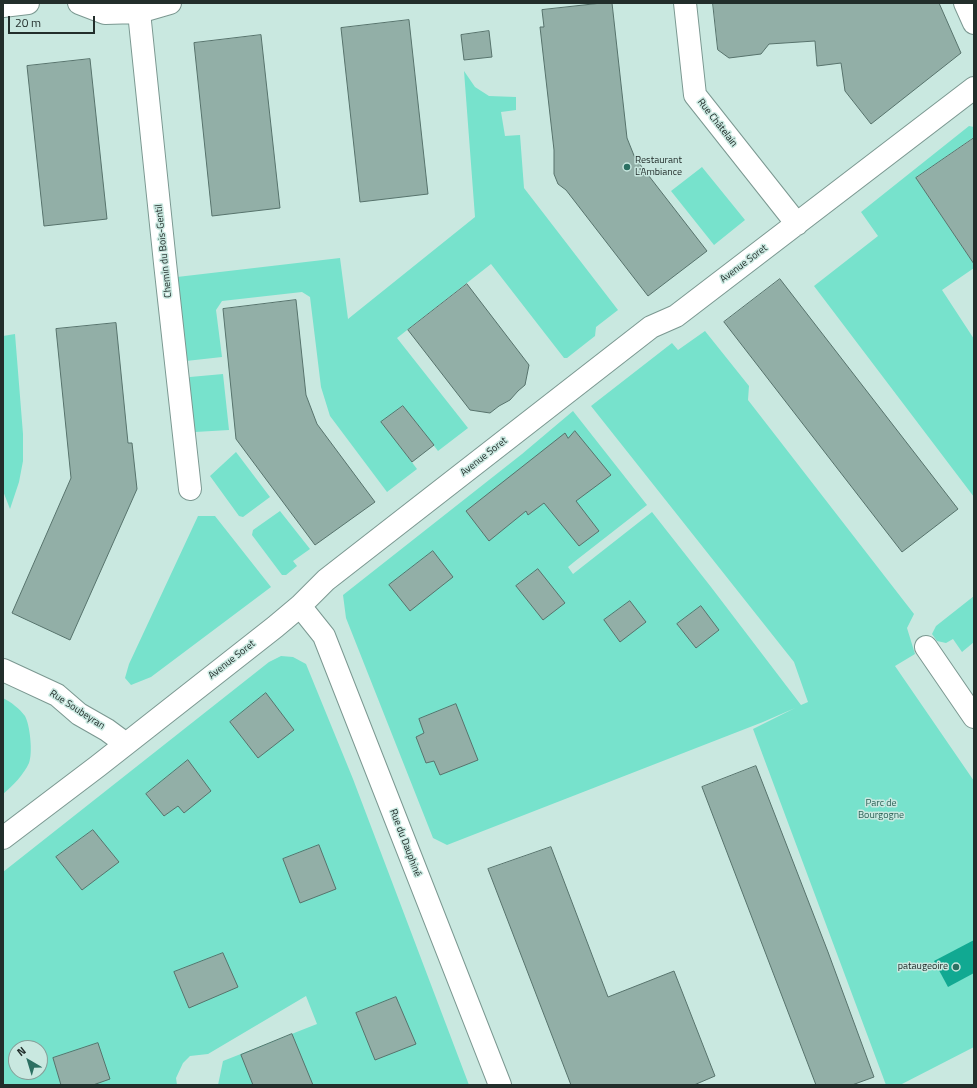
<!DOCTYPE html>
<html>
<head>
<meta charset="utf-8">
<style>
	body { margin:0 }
	#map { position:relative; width:977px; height:1088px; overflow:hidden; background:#c9e8e0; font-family:"Titillium Web",sans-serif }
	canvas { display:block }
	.frame { position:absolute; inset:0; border:4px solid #222e2b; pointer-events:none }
	.north { position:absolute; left:8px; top:1040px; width:40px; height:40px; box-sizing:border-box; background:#c9e8e0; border:1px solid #869e98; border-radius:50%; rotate:322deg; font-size:11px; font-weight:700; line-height:16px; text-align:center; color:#222e2b }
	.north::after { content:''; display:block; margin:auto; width:14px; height:18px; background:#2c7062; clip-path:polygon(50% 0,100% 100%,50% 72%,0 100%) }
	.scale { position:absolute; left:8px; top:16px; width:87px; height:18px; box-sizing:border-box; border:2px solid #222e2b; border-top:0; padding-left:5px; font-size:12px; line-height:14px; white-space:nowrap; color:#222e2b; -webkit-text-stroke:3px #c9e8e0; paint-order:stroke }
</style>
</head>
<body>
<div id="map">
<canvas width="977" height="1088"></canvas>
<div class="frame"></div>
<div class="north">N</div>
<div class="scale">20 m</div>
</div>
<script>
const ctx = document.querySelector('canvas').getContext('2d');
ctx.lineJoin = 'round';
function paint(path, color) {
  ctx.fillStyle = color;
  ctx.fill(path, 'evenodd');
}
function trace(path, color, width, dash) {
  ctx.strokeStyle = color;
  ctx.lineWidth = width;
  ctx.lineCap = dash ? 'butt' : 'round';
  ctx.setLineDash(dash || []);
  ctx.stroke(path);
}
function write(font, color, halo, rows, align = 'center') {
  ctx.font = font + ' "Titillium Web",sans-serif';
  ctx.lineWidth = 3;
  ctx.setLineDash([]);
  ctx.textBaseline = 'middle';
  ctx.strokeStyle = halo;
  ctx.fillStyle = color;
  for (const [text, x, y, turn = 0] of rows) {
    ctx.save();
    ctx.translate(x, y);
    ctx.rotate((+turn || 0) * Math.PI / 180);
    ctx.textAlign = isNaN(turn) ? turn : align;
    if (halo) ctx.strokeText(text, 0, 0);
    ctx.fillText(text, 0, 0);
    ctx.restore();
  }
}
const green = new Path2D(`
	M 464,71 L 475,87 L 489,96 L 516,97 L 516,110 L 501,112 L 505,136 L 520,135 L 524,188 L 618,310 L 596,327 L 595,336 L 567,358 L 564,358 L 491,264 L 397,338 L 468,428 L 438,451 L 403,406 L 382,422 L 417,469 L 387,492 L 330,416 L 321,387 L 310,297 L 302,292 L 222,301 L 216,310 L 222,357 L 186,361 L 177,277 L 340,258 L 348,319 L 475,217 Z
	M 969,126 L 974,127 L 974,137 L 916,178 L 974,264 L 974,268 L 942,290 L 974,339 L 974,497 L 814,286 L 878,236 L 861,212 Z
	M 702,167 L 745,220 L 714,245 L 671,191 Z
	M 705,331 L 749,386 L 748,400 L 914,614 L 907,628 L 915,654 L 895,666 L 974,781 L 974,1047 L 900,1085 L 886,1085 L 753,729 L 795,708 L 763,722 L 447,845 L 433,838 L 346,618 L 343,595 L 522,454 L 573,411 L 647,505 L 574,562 L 568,567 L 573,574 L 652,512 L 711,587 L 801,705 L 808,702 L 794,662 L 591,406 L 672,343 L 678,350 Z
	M 15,334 L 23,434 L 23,461 L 19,482 L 10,509 L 3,491 L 3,336 Z
	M 223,374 L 229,430 L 195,432 L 192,429 L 187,380 L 190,377 Z
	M 236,452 L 270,497 L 243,517 L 239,516 L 210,476 Z
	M 280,511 L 310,549 L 293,561 L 297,566 L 286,575 L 282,575 L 252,535 L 253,530 Z
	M 198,516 L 215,516 L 271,587 L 151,677 L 131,685 L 125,678 L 129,664 Z
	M 974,596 L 974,642 L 962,652 L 953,639 L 946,643 L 937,641 L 932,634 L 936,626 Z
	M 281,656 L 293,657 L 306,664 L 353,779 L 469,1085 L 218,1085 L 223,1061 L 317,1024 L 306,996 L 208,1054 L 190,1056 L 183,1063 L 176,1078 L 177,1085 L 3,1085 L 3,872 L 269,662 ZM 16,1048 L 40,1048 L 40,1072 L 16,1072 Z
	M 3,698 C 11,702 20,709 25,716 C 30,725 33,753 29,763 C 24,774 13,786 3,794 Z`);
const water = new Path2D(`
	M 974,940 L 974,973 L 948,987 L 934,961 Z`);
const building = new Path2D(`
	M 602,3 L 612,3 L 627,138 L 635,158 L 707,251 L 648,296 L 566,190 L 558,184 L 554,174 L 554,150 L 540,27 L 544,27 L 542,10 Z
	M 713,3 L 939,3 L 961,53 L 871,124 L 845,91 L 841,63 L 817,66 L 815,41 L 769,44 L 761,54 L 729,58 L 718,50 Z
	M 409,20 L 428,194 L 360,202 L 341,28 Z
	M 489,31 L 492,57 L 464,60 L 461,35 Z
	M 261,35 L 280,208 L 212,216 L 194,43 Z
	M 90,59 L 107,219 L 44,226 L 27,66 Z
	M 974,138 L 974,264 L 916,178 Z
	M 780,279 L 958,509 L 902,552 L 724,322 Z
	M 467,284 L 529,365 L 525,385 L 518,391 L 510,400 L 499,406 L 490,413 L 470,410 L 408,330 Z
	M 296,300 L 306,395 L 317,424 L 375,502 L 315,545 L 236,439 L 223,309 Z
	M 116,323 L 128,443 L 132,443 L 137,489 L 70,640 L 12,613 L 71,478 L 56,329 Z
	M 403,406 L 434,445 L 412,462 L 381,422 Z
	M 575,431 L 611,475 L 576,501 L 599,531 L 579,546 L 544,503 L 528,515 L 526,511 L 489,541 L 466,511 L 565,433 L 568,438 Z
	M 433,551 L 453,577 L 410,611 L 389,585 Z
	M 538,569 L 565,603 L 543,620 L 516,586 Z
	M 630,601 L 646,622 L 620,642 L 604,620 Z
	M 701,606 L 719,630 L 696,648 L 677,624 Z
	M 266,693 L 294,730 L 258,758 L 230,722 Z
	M 456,704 L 478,760 L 440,775 L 434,761 L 426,763 L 416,737 L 424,733 L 419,719 Z
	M 188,760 L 211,791 L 184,813 L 178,806 L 164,816 L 146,794 Z
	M 756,766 L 828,952 L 874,1077 L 852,1085 L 816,1085 L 702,787 Z
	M 93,830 L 119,862 L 82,890 L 56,857 Z
	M 319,845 L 336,889 L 300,903 L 283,859 Z
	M 551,847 L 608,997 L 674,971 L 715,1076 L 694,1085 L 571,1085 L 488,869 Z
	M 223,953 L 238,987 L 189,1008 L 174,972 Z
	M 396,997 L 416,1044 L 375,1060 L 356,1013 Z
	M 292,1034 L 313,1085 L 253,1085 L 241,1055 Z
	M 98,1043 L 110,1079 L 93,1085 L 61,1085 L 53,1058 Z`);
const minor = new Path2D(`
	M 79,3 L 105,13 L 139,12 L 170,3
	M 685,3 L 695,95 L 797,224
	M 3,6 L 28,3
	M 139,12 L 165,263 L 190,489
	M 300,606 L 324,636 L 500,1085
	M 926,647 L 974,717
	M 3,670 L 57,695 L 79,714 L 107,730 L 126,744
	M 3,838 L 98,766 L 275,627 L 300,606 L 326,580 L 651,327 L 676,316 L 974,88`);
const major = new Path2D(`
	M 965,3 L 974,23`);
const markers = [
	[627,167,4,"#2c7062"],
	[956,967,4,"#2c7062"]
];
const streetNames = [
	["Rue Châtelain",717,123,52],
	["Chemin du Bois-Gentil",164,251,-96],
	["Avenue Soret",744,264,-37],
	["Avenue Soret",484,457,-38],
	["Avenue Soret",232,660,-38],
	["Rue Soubeyran",77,710,33],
	["Rue du Dauphiné",405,843,69]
];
const poiNames = [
	["Restaurant",635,161],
	["L'Ambiance",635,173],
	["pataugeoire",948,967,"right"]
];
const parkNames = [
	["Parc de",881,804],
	["Bourgogne",881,816]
];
paint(green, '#77e2cc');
paint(water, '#11a992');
paint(building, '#92afa7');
trace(building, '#57736c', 1);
trace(minor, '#7b9891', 24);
trace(major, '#7b9891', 24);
trace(minor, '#fff', 22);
trace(major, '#fff', 22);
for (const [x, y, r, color] of markers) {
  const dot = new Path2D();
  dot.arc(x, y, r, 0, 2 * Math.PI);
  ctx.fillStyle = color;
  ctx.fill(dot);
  trace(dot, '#c9e8e0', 1.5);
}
write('10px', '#222e2b', '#c9e8e0', streetNames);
write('10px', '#222e2b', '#c9e8e0', poiNames, 'left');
write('10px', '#2d6257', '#c9e8e0', parkNames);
</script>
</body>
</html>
